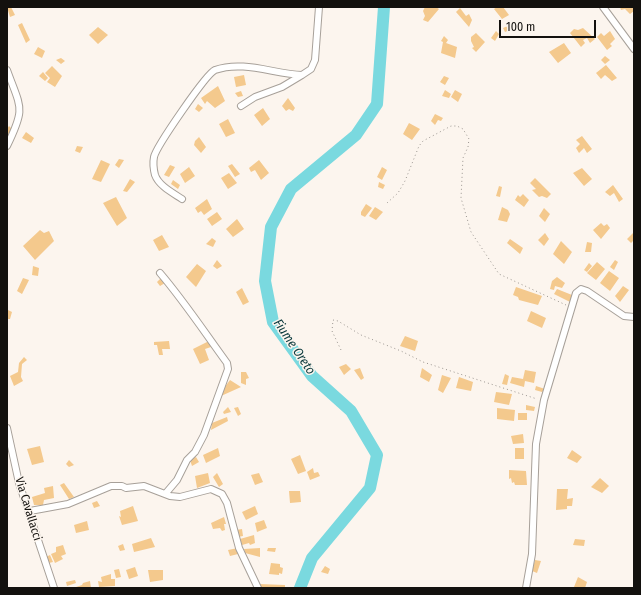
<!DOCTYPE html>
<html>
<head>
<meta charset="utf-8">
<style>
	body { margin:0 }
	#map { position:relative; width:641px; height:595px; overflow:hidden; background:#fcf5ee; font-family:"Fira Sans Condensed",sans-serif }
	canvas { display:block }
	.frame { position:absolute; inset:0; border:8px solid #13110e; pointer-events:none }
	.scale { position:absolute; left:499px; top:20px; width:97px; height:18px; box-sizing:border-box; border:2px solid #13110e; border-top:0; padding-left:5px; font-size:12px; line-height:14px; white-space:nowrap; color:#13110e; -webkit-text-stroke:3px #fcf5ee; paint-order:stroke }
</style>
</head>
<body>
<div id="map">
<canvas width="641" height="595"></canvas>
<div class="frame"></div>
<div class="scale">100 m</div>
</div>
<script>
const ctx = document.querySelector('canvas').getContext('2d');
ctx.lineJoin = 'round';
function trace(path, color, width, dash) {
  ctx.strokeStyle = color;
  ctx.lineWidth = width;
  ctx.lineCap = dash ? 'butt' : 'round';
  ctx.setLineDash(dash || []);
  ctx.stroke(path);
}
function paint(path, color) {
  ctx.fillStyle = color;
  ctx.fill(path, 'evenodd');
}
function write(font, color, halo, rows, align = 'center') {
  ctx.font = font + ' "Fira Sans Condensed",sans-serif';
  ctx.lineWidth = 3;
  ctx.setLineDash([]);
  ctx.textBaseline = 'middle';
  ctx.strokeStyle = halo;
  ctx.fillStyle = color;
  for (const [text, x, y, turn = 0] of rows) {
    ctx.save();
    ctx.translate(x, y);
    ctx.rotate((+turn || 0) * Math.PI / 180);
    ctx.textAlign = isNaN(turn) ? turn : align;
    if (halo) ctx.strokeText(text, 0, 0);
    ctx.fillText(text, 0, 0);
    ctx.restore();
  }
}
const river = new Path2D(`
	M 300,588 L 312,558 L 370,488 L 377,455 L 351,411 L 312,376 L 273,322 L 265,281 L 271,227 L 291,189 L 356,135 L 377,104 L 384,7`);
const building = new Path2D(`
	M 7,7 L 11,7 L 15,15 L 10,17 Z
	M 425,7 L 436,7 L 439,9 L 428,22 L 423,20 L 425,16 L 423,11 Z
	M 497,7 L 503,7 L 509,15 L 502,19 L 494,9 Z
	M 620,7 L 633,7 L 634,11 L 630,14 L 625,9 L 621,10 Z
	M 460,8 L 466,16 L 469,14 L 472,20 L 469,27 L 456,12 Z
	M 22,23 L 30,40 L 26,43 L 18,25 Z
	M 510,25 L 512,29 L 505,32 L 503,28 Z
	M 98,27 L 108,35 L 98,44 L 89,35 Z
	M 583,28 L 595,39 L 590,43 L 587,38 L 583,40 L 585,43 L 581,47 L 570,33 L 574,29 L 578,30 Z
	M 496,31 L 499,34 L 495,41 L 491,38 Z
	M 610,31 L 615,39 L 610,44 L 612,46 L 607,50 L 597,37 L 601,33 L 604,36 Z
	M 476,33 L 485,42 L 476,52 L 472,48 L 474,47 L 471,41 L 471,37 Z
	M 444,36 L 448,40 L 446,43 L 457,47 L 455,58 L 441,53 L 443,42 L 441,41 Z
	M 564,43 L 571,53 L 558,63 L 549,52 Z
	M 38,47 L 45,51 L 42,58 L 34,54 Z
	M 605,56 L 610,60 L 605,64 L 601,60 Z
	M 61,58 L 65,61 L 61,64 L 56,60 Z
	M 606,65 L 617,78 L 612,81 L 605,75 L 601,79 L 596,73 Z
	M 52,66 L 62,76 L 55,87 L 47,82 L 50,78 L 45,73 Z
	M 43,72 L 48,78 L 45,81 L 39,76 Z
	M 244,75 L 246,85 L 236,87 L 234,77 Z
	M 444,76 L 449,78 L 445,85 L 440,82 Z
	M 218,86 L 225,101 L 215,108 L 207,101 L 205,104 L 201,98 Z
	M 445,90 L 451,94 L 449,98 L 442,96 Z
	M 455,90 L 462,94 L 458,102 L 451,97 Z
	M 241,91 L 243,96 L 238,97 L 235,93 Z
	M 288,98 L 295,108 L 293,111 L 289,109 L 286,111 L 282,106 Z
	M 198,104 L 203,108 L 199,112 L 195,109 Z
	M 263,108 L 270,119 L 262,126 L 254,115 Z
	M 435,114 L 443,118 L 441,121 L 438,120 L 435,125 L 431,121 Z
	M 228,119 L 235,133 L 226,137 L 219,124 Z
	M 409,123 L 420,129 L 412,140 L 403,134 Z
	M 9,126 L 12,129 L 7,136 L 7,129 Z
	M 26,132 L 34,138 L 31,143 L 22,138 Z
	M 582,136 L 592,149 L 587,153 L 584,148 L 579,153 L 576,148 L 580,144 L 576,140 Z
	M 199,137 L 206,147 L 201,153 L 194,145 L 195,141 Z
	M 77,146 L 83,147 L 80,153 L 75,151 Z
	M 119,159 L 124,160 L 119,168 L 115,165 Z
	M 101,160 L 110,164 L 101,182 L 92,179 Z
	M 259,160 L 269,173 L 261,180 L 255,170 L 251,172 L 249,168 Z
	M 232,164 L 240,174 L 235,177 L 228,166 Z
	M 170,165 L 175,167 L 169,177 L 164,175 Z
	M 189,167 L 195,176 L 185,183 L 180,174 Z
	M 382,167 L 387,170 L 382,180 L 377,177 Z
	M 582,168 L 592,179 L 584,186 L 573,173 Z
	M 229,173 L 237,183 L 228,189 L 221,178 Z
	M 535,178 L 551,194 L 547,198 L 542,196 L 539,197 L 532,190 L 536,189 L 530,183 Z
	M 130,179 L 135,182 L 127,192 L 123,191 Z
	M 173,180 L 180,185 L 178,189 L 171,184 Z
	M 379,182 L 385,185 L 383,189 L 378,187 Z
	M 613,185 L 623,199 L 619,202 L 614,193 L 610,196 L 605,192 Z
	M 499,186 L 502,187 L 500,197 L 496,196 Z
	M 523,194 L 529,200 L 524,207 L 515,200 L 518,195 L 520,197 Z
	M 116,197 L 127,218 L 117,226 L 103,203 Z
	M 207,199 L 212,209 L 204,215 L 201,211 L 198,213 L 195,208 Z
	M 366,204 L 372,208 L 365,217 L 361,215 L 361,212 Z
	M 375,207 L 383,212 L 376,220 L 369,216 Z
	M 502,207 L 508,210 L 510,214 L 507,222 L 498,220 Z
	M 544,208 L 550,214 L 545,222 L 539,216 Z
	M 217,212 L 222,219 L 212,226 L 207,219 Z
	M 237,219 L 244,229 L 233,237 L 226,229 Z
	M 601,223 L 604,226 L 607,224 L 610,228 L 601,239 L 593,230 Z
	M 40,230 L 44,233 L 49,231 L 54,241 L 35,260 L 23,246 Z
	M 634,232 L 634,240 L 631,243 L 627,239 Z
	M 545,233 L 549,239 L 544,246 L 538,240 Z
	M 162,235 L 169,247 L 159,251 L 153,240 Z
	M 212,238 L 216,241 L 213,247 L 206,244 Z
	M 510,239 L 523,248 L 520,254 L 507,243 Z
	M 561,241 L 572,252 L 564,264 L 553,254 Z
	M 587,242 L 592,243 L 591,252 L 585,252 Z
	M 217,260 L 222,266 L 217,269 L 213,266 Z
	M 615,260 L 618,262 L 614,270 L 610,267 Z
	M 597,262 L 605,269 L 596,280 L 587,273 Z
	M 589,263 L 592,266 L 587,272 L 584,270 Z
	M 197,264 L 206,271 L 196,287 L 186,277 Z
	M 33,266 L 39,268 L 38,276 L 32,275 Z
	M 609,271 L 619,278 L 610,291 L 600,283 Z
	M 557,277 L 565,283 L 562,288 L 555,286 L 554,290 L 550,289 L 552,281 Z
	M 23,278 L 29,280 L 22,294 L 17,291 Z
	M 161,278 L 165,283 L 160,286 L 157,282 Z
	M 623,286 L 629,290 L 620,302 L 615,296 Z
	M 516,287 L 542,296 L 538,305 L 519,300 L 518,297 L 513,295 Z
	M 242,288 L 249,302 L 243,305 L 236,292 Z
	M 557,289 L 572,295 L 570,302 L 554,294 Z
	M 8,310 L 12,312 L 10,319 L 7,319 Z
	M 531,311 L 546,318 L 542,328 L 527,321 Z
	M 405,336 L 418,341 L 415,351 L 400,346 Z
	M 169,341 L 170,349 L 162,349 L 163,355 L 159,355 L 157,345 L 154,345 L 154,342 Z
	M 209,341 L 211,347 L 205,349 L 209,360 L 200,364 L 193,349 Z
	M 24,357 L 27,360 L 22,364 L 21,377 L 23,381 L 14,386 L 10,376 L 18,372 L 19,363 Z
	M 346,364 L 351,369 L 344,375 L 339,367 Z
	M 360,368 L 364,378 L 361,380 L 354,370 Z
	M 422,368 L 432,375 L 429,382 L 420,377 Z
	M 525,370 L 536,372 L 534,383 L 525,381 L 524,387 L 510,383 L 512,377 L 523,379 Z
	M 241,372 L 246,372 L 249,378 L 246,379 L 246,385 L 241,383 Z
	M 505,374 L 509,376 L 507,385 L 502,384 Z
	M 442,375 L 451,378 L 443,393 L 438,390 Z
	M 459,377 L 473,382 L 471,391 L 456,388 Z
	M 230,380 L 241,387 L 221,396 L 224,388 Z
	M 536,386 L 545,389 L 542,392 L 535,390 Z
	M 496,392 L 512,394 L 509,405 L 494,402 Z
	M 526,405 L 535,407 L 534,411 L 526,410 Z
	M 228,407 L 231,412 L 224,414 L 223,412 Z
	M 238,407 L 241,414 L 238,416 L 234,408 Z
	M 497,408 L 515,410 L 514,421 L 497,419 Z
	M 518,413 L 527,413 L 527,420 L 518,420 Z
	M 227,417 L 228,421 L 211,430 L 212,423 Z
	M 523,434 L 524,443 L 513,444 L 511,436 Z
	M 40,446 L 44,462 L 32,465 L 27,449 Z
	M 218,448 L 220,456 L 206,463 L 203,455 Z
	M 515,448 L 524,448 L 524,459 L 515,459 Z
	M 572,450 L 582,457 L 577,463 L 567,458 Z
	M 300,455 L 306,471 L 298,474 L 291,459 Z
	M 196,457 L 199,462 L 192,466 L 190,460 Z
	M 69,460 L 74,465 L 69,467 L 66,464 Z
	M 313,468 L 314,473 L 318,472 L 320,476 L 310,480 L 307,472 Z
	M 509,470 L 526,471 L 527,485 L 515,485 L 514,482 L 512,483 L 511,478 L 509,479 Z
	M 208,473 L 210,483 L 197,488 L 195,476 Z
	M 217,473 L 223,484 L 219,487 L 213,477 Z
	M 259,473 L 263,482 L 255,485 L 251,475 Z
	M 600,478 L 609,486 L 602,493 L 591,487 Z
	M 64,483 L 74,497 L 69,499 L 60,485 Z
	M 53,486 L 54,498 L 44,500 L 43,505 L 34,505 L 32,497 L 45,493 L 44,488 Z
	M 557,489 L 568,489 L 567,499 L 573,498 L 572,506 L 567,506 L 567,509 L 556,510 Z
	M 289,491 L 300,491 L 301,502 L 290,503 Z
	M 97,501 L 100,506 L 94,508 L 92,503 Z
	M 133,506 L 138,521 L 122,525 L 119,516 L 121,517 L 120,511 Z
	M 255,506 L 258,514 L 246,520 L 242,512 Z
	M 224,517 L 226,524 L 224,524 L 225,530 L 222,531 L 220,528 L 213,529 L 211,523 Z
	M 264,520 L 267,528 L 257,532 L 255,523 Z
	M 87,521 L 89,530 L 76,533 L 74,525 Z
	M 242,529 L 243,536 L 238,537 L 236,530 Z
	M 254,535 L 255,543 L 250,545 L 249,543 L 242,545 L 240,539 Z
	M 151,538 L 155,547 L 134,552 L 132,544 Z
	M 575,539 L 585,540 L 584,546 L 573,545 Z
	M 123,544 L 125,550 L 120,551 L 118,546 Z
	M 63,545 L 66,554 L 61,556 L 63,559 L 55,563 L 51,554 L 56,552 L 56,547 Z
	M 238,548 L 238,554 L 230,556 L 228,550 Z
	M 260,548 L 260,557 L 245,553 L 244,549 Z
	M 268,548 L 276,548 L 275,552 L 267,551 Z
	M 50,555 L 53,562 L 49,563 L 46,557 Z
	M 535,560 L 541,561 L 537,573 L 532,571 Z
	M 271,563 L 280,564 L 280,567 L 283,568 L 282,574 L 279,573 L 279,575 L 269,574 Z
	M 325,566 L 330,569 L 328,574 L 321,572 Z
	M 135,567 L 138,576 L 129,579 L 126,570 Z
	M 119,569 L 121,577 L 116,578 L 114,570 Z
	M 148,570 L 163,570 L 163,580 L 150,582 Z
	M 111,574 L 111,579 L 115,579 L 115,586 L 99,587 L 98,581 L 102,582 L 101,577 Z
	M 578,577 L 587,582 L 585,588 L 574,587 Z
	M 75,580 L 76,583 L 67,586 L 66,582 Z
	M 90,581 L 91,588 L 73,588 L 82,585 L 83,583 Z
	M 259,584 L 285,585 L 285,588 L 260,588 Z`);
const path = new Path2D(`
	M 387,203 L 398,193 L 405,181 L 419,146 L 423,141 L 451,126 L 457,126 L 463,129 L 469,139 L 468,147 L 463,158 L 461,198 L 471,232 L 499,274 L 566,305
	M 341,350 L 332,331 L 333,320 L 338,321 L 361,335 L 401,351 L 423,362 L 537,399`);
const minor = new Path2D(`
	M 603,7 L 634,49
	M 7,70 C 21,109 26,107 7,146
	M 241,106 L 255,97 L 282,87 L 302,75
	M 182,199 C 173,193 159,186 155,175 C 154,171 153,162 154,157 C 156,147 206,74 215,70 C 243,60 274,74 302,75 L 311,69 L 315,60 L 319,7
	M 160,273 C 184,301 205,333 227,363 L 228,369 L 204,435 L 195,452 L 187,460 L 177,480 L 166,493
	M 7,428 L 19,483 L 54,588
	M 30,511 L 68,504 L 111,486 L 122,486 L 126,488 L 144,486 L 170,496 L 180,497 L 211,489 L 222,494 L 227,503 L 239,548 L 258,588
	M 526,588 L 532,554 L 536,444 L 544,400 L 576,293 L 581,289 L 587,291 L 624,316 L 634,317`);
const streetNames = [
	["Via Cavallacci",28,509,73]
];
const waterNames = [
	["Fiume Oreto",294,347,56]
];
trace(river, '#7ad9df', 12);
paint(building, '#f4c98d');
trace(minor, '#a7a099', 8);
trace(path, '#99948f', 1, [1, 3]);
trace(minor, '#fff', 6);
write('12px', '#13110e', '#fcf5ee', streetNames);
write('italic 13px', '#0b3a3d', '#fcf5ee', waterNames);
</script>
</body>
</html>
